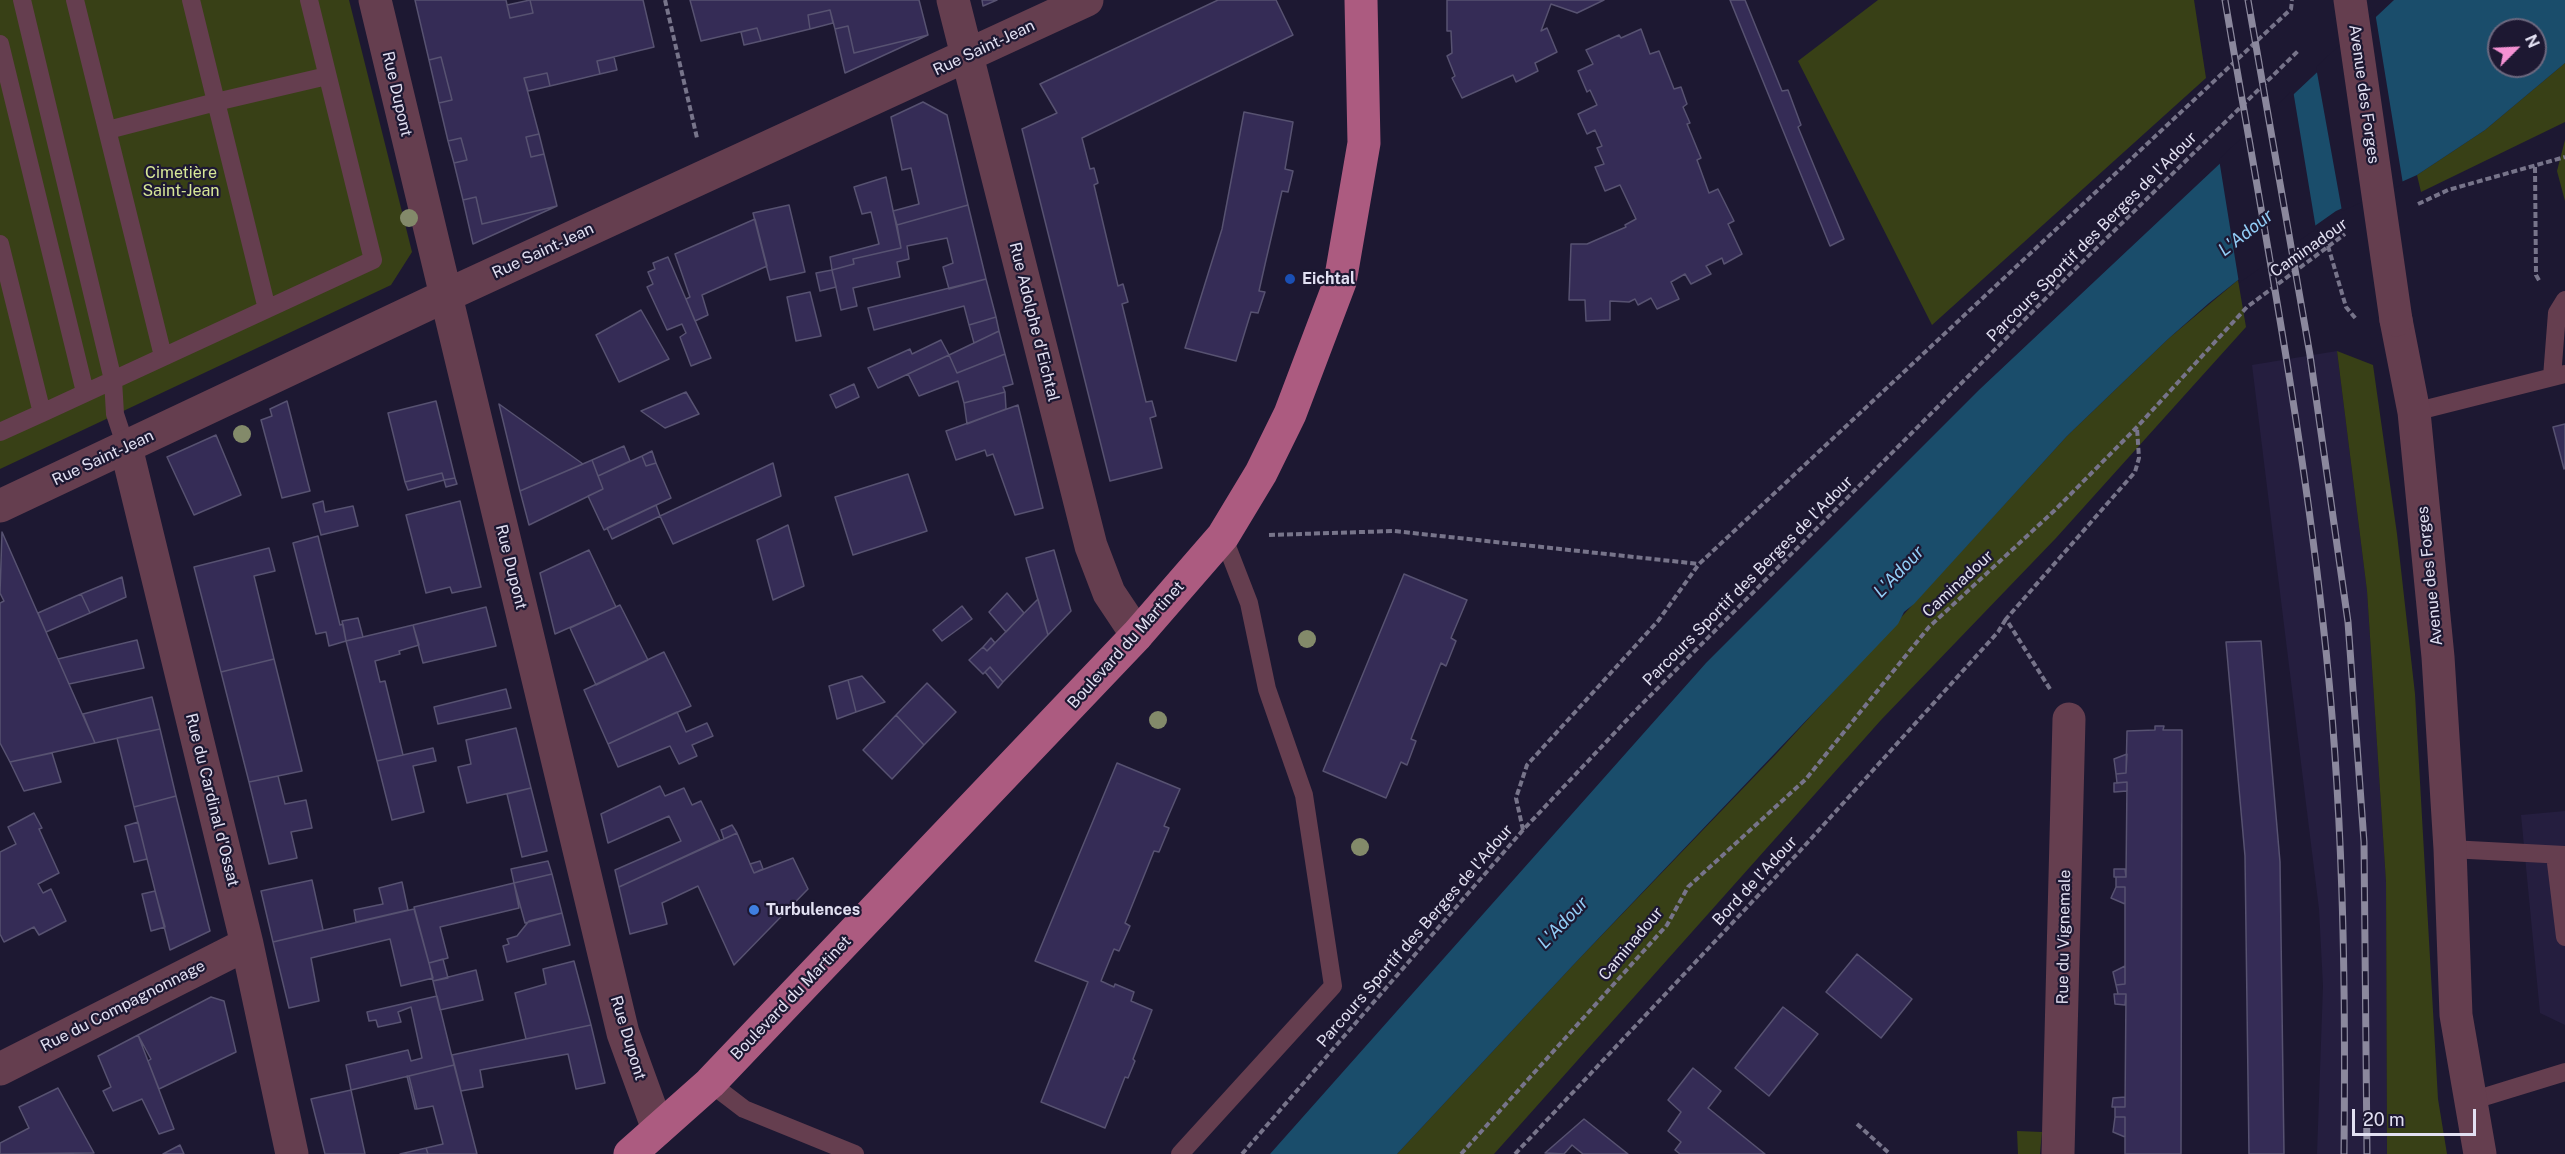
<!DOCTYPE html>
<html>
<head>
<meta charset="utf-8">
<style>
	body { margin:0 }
	#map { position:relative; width:2565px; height:1154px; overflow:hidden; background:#1d1832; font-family:"Public Sans",sans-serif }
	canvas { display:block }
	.north { position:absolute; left:2487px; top:18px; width:60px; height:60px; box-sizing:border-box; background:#1d1832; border:2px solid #6c687f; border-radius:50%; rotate:66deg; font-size:16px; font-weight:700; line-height:24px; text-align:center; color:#e2e0f2 }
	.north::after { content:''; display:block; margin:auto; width:21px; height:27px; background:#f491d3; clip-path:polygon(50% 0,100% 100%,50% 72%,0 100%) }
	.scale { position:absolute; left:2352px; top:1109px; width:124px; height:27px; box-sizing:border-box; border:3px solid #e2e0f2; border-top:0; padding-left:8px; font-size:18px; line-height:21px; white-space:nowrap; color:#e2e0f2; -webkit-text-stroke:4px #1d1832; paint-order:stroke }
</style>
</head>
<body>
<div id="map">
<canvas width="2565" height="1154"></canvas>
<div class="north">N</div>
<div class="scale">20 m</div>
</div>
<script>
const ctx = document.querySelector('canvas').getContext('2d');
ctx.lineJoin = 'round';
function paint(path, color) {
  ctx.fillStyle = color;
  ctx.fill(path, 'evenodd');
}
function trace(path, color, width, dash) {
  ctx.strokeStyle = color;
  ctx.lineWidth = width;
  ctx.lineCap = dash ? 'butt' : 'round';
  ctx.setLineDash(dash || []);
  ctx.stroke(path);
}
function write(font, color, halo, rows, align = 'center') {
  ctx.font = font + ' "Public Sans",sans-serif';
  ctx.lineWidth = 4.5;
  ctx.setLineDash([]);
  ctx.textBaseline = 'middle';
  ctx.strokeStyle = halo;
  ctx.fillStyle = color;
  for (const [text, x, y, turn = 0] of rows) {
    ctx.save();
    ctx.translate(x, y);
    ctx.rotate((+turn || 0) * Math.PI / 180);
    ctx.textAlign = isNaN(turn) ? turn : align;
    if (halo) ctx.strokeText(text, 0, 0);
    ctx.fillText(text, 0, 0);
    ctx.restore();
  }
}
const built = new Path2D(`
	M 2337,351 L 2367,591 L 2386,882 L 2387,1154 L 2317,1154 L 2323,986 L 2319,909 L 2252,365 Z
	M 2565,811 L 2565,1025 L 2540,1013 L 2521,815 Z`);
const green = new Path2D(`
	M 0,0 L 349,0 L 412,252 L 391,285 L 0,469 Z
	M 1878,0 L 2194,0 L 2206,78 L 1932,325 L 1798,61 Z
	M 2565,63 L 2565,122 L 2421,192 L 2417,175 L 2485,130 Z
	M 2565,140 L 2565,201 L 2557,171 Z
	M 2238,280 L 2246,327 L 2056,538 L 1881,720 L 1494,1154 L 1397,1154 L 1576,962 L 1777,753 L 2067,436 L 2168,339 Z
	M 2337,351 L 2373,365 L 2397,534 L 2415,694 L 2438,1099 L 2447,1154 L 2387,1154 L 2386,882 L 2367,591 Z
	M 2017,1131 L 2042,1132 L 2040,1154 L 2018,1154 Z`);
const water = new Path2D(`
	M 2394,0 L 2565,0 L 2565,63 L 2485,130 L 2417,175 L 2336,211 L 2238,280 L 2209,303 L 2168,339 L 2067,436 L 1914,604 L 1904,612 L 1898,624 L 1576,962 L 1397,1154 L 1270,1154 L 1706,663 L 1980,389 ZM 2499,30 L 2535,30 L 2535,66 L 2499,66 Z`);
const pier = new Path2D(`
	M 2375,12 L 2403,184 L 2342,211 L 2316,67 Z
	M 2293,90 L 2316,229 L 2239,283 L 2219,159 Z`);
const building = new Path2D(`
	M 415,0 L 506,0 L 510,18 L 533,13 L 530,0 L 643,0 L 654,47 L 597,61 L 600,74 L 550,86 L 547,73 L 524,78 L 539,134 L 526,137 L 531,157 L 544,154 L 557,206 L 482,224 L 476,197 L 463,200 L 454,163 L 467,160 L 461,138 L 448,141 L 439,103 L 452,100 L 441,57 L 429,60 Z
	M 530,0 L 533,13 L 510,18 L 507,5 Z
	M 690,0 L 919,0 L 928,35 L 854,53 L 848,26 L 835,29 L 830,10 L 808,15 L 810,29 L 761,41 L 757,28 L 701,41 Z
	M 982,0 L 997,0 L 983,6 Z
	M 1218,0 L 1276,0 L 1293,35 L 1082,138 L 1090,169 L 1094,168 L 1098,183 L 1094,185 L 1118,286 L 1123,284 L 1128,302 L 1122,304 L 1146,402 L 1152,401 L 1156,416 L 1150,418 L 1162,468 L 1110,481 L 1022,129 L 1057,113 L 1040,84 Z
	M 1447,0 L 1604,0 L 1577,13 L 1551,4 L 1541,31 L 1547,28 L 1557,52 L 1535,63 L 1538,71 L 1516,82 L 1513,75 L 1462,98 L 1452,78 L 1455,76 L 1447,56 L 1452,53 L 1451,31 L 1447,31 Z
	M 1730,0 L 1745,0 L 1782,91 L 1788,90 L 1801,125 L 1798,127 L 1844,239 L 1830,246 Z
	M 830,10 L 833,23 L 810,29 L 808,15 Z
	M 848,26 L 854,53 L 928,35 L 845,73 L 835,29 Z
	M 757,28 L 761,41 L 744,45 L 741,32 Z
	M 1641,29 L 1650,54 L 1659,51 L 1674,89 L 1681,87 L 1687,104 L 1683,107 L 1690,123 L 1687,124 L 1701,158 L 1697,160 L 1709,193 L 1718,189 L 1734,221 L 1728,224 L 1742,254 L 1724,264 L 1722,258 L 1706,266 L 1711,274 L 1691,284 L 1685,274 L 1671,282 L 1679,299 L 1657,309 L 1651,298 L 1638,305 L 1635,299 L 1629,302 L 1610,301 L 1610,320 L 1586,321 L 1585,300 L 1569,300 L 1571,244 L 1587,244 L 1626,227 L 1625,225 L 1636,219 L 1620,185 L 1605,191 L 1595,167 L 1604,164 L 1597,148 L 1602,146 L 1595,130 L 1587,134 L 1578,114 L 1597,105 L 1590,90 L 1587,92 L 1578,71 L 1593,64 L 1586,50 L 1619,35 L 1621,38 Z
	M 441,57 L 452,100 L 439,103 L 429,60 Z
	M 614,57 L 617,70 L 600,74 L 597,61 Z
	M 547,73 L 550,86 L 528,91 L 524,78 Z
	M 923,102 L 947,115 L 968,205 L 897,225 L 893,211 L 919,204 L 911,168 L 902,170 L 891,117 Z
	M 1244,112 L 1293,122 L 1285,169 L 1293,171 L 1288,192 L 1282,191 L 1266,260 L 1259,291 L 1265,292 L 1258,313 L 1251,312 L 1236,361 L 1185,348 L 1222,229 Z
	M 539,134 L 544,154 L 531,157 L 526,137 Z
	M 461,138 L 467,160 L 454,163 L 448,141 Z
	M 886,177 L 901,248 L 853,259 L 854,264 L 832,270 L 830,257 L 879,244 L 871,212 L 862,214 L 854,187 Z
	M 476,197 L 482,224 L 557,206 L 473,244 L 463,200 Z
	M 789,205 L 805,272 L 770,280 L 753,213 Z
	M 968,205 L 986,279 L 949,289 L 943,267 L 953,263 L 947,238 L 907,246 L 909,259 L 897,262 L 900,277 L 853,288 L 857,306 L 841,310 L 832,270 L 854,264 L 853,259 L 901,248 L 897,225 Z
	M 755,219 L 767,266 L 702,295 L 708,315 L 695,321 L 686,299 L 690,297 L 675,254 Z
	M 668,257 L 711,358 L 691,366 L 680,337 L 686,333 L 682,324 L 667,330 L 647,287 L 653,284 L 648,272 L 655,269 L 653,263 Z
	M 832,270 L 836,287 L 820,291 L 816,273 Z
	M 986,279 L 996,317 L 969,325 L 964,306 L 874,330 L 868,308 Z
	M 810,292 L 821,336 L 796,341 L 787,297 Z
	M 641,310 L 669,359 L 619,382 L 596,335 Z
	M 996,317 L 999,331 L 974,343 L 969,325 Z
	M 999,331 L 1005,354 L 957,373 L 949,355 Z
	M 941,340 L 949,355 L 878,388 L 868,368 L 910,349 L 912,354 Z
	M 1005,354 L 1013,384 L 1003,387 L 1005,392 L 964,403 L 958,381 L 919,396 L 908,374 L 949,355 L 957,373 Z
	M 854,384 L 859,397 L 836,408 L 830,395 Z
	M 686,392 L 699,414 L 665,428 L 641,411 Z
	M 1005,392 L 1006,409 L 967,424 L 964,403 Z
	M 287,401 L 310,491 L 282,498 L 261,420 L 272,416 L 270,409 Z
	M 436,401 L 455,478 L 444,480 L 442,473 L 405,482 L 388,413 Z
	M 499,404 L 583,464 L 520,491 Z
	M 1018,405 L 1043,508 L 1015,515 L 993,454 L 987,456 L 985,450 L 956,460 L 946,431 Z
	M 2565,424 L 2565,468 L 2564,469 L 2553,427 Z
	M 216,435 L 241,495 L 194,515 L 167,457 Z
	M 624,446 L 630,461 L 598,476 L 592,460 Z
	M 652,451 L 656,463 L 646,466 L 642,456 Z
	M 642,456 L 646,466 L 656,463 L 671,498 L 604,530 L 588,496 L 603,489 L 598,476 Z
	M 592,460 L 603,489 L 529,525 L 520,491 Z
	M 773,463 L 781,496 L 673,544 L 660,516 Z
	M 442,473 L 444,480 L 408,490 L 405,482 Z
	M 908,474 L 927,531 L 853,555 L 835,497 Z
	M 455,478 L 457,484 L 446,487 L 444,480 Z
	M 323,501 L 325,512 L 353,506 L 358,526 L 321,535 L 313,504 Z
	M 460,501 L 481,587 L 452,593 L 450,587 L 426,593 L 406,515 Z
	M 656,505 L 660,516 L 612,539 L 607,528 Z
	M 788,525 L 804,586 L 773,600 L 757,540 Z
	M 2,532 L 46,632 L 95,743 L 10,762 L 0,743 L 0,603 L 4,601 L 0,593 Z
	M 318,536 L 340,625 L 343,624 L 346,641 L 329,646 L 326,632 L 316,634 L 293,543 Z
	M 269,548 L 275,571 L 254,576 L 274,659 L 221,672 L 194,567 Z
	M 589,550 L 616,607 L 555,634 L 540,573 Z
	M 1054,550 L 1071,611 L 1048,635 L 1026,558 Z
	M 1404,574 L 1467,600 L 1451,638 L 1456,641 L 1446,666 L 1441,663 L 1411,739 L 1416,741 L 1407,765 L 1401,762 L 1386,798 L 1323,771 Z
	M 122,577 L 126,597 L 90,613 L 81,594 Z
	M 1007,593 L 1024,613 L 1006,632 L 989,612 Z
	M 81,594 L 90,613 L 46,632 L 38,613 Z
	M 1038,599 L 1048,635 L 1003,682 L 990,667 L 983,674 L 969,660 L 983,647 L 987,651 Z
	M 620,605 L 648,660 L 596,685 L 570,628 Z
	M 962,606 L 972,619 L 942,641 L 933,630 Z
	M 486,607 L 496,646 L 423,663 L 413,625 Z
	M 358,618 L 363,637 L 346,641 L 342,621 Z
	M 413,625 L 419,645 L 399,651 L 400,654 L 375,661 L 380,682 L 385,681 L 403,755 L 377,761 L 346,641 Z
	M 991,638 L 995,643 L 987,651 L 983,647 Z
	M 137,640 L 144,668 L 69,684 L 58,659 Z
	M 2261,641 L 2280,862 L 2284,1154 L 2249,1154 L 2245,856 L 2226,642 Z
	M 664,652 L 691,706 L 608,744 L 584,690 Z
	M 274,659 L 302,771 L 249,782 L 221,672 Z
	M 990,667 L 1003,682 L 998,688 L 985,672 Z
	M 862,676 L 885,702 L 856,712 L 848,680 Z
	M 848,680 L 856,712 L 837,719 L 829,686 Z
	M 927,683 L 956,712 L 924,745 L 896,715 Z
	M 506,689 L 511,708 L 438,724 L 434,707 Z
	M 152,697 L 160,729 L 95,743 L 83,714 Z
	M 677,712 L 686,732 L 707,723 L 713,736 L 692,745 L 697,756 L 679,764 L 670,746 L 618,767 L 608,744 Z
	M 896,715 L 924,745 L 892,779 L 863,750 Z
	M 2155,726 L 2164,726 L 2163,730 L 2182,730 L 2181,1154 L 2125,1154 L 2125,1117 L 2115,1117 L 2115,1107 L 2125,1107 L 2126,994 L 2118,994 L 2116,985 L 2125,984 L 2125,887 L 2116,887 L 2116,877 L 2126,877 L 2127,782 L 2117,783 L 2116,774 L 2126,773 L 2127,731 L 2155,730 Z
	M 516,728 L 531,788 L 467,803 L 458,767 L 471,764 L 466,740 Z
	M 160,729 L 176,796 L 134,807 L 117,738 Z
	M 433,748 L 436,761 L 413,766 L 424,812 L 392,820 L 377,761 Z
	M 52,753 L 61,782 L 24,791 L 10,762 Z
	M 2127,754 L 2126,773 L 2116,774 L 2114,759 Z
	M 1117,763 L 1180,789 L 1164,826 L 1169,828 L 1159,852 L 1154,851 L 1125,923 L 1130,926 L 1119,951 L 1114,949 L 1101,981 L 1114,987 L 1115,984 L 1134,992 L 1131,1001 L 1152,1010 L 1133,1059 L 1135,1061 L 1128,1078 L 1125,1077 L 1105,1128 L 1041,1102 L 1088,982 L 1035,961 Z
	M 278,776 L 285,804 L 306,800 L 312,828 L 291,832 L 297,858 L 269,864 L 249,782 Z
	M 2127,782 L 2127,791 L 2114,792 L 2114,783 Z
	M 660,786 L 665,796 L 684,788 L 692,805 L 701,801 L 720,840 L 619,887 L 615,870 L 681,841 L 669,816 L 608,843 L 601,814 Z
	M 531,788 L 547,851 L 522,857 L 507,794 Z
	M 176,796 L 210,931 L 170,950 L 134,807 Z
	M 34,813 L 42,828 L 39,829 L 59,873 L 38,884 L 43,893 L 51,889 L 66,921 L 39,935 L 34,927 L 4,942 L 0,934 L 0,852 L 16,844 L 8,827 Z
	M 138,822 L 147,859 L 134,862 L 125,826 Z
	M 732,825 L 737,833 L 724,839 L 721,830 Z
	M 737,833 L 754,873 L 793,858 L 808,889 L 734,965 L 698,886 L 662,903 L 667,924 L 630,934 L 619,887 Z
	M 548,861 L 552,874 L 514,883 L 511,869 Z
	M 760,861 L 763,869 L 754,873 L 750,864 Z
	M 2114,869 L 2125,869 L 2126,877 L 2114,877 Z
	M 552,874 L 562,913 L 525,923 L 514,883 Z
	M 312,880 L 323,930 L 273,942 L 261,891 Z
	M 402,882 L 408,910 L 356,922 L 354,910 L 383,904 L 379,888 Z
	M 514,883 L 519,908 L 440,927 L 448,958 L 429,963 L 414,907 Z
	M 2116,887 L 2125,887 L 2125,904 L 2111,898 Z
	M 155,891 L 165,927 L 151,931 L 142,894 Z
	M 414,909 L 433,978 L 401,986 L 390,939 L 311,958 L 319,1001 L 289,1008 L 273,942 Z
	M 562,913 L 570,945 L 507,962 L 503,946 L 509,944 L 507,939 L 517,936 L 529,921 Z
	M 1857,954 L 1912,999 L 1881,1038 L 1826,992 Z
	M 443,959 L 448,978 L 433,981 L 429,963 Z
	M 574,961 L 591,1025 L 526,1039 L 515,993 L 546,984 L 543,969 Z
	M 2125,966 L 2125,984 L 2116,985 L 2113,972 Z
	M 476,970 L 483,1000 L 440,1010 L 433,981 Z
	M 2114,994 L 2126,994 L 2125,1005 L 2115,1004 Z
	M 437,996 L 454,1065 L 351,1090 L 346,1065 L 408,1050 L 411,1061 L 422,1058 L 411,1007 L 398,1012 L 401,1022 L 378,1027 L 376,1020 L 369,1021 L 367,1012 Z
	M 211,997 L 224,1001 L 236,1052 L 159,1089 L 148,1061 L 151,1059 L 138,1035 Z
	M 1783,1007 L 1818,1034 L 1769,1096 L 1735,1068 Z
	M 591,1025 L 605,1083 L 576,1089 L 568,1054 L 480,1070 L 483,1087 L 461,1091 L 452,1055 Z
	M 138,1035 L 174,1129 L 159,1134 L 142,1099 L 113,1111 L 103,1091 L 111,1087 L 98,1056 Z
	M 454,1065 L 477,1154 L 428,1154 L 426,1148 L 443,1144 L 433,1106 L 417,1109 L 409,1076 Z
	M 1693,1068 L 1721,1091 L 1708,1108 L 1765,1154 L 1680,1154 L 1675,1150 L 1681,1142 L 1668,1131 L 1681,1112 L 1668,1100 Z
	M 407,1076 L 409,1076 L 417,1109 L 415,1109 Z
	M 58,1088 L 94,1153 L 0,1154 L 0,1143 L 29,1128 L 19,1107 Z
	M 351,1090 L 365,1154 L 325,1154 L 311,1099 Z
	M 2125,1097 L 2125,1107 L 2112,1107 L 2113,1098 Z
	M 2115,1117 L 2125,1117 L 2125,1137 L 2113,1132 Z
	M 1584,1119 L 1628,1154 L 1583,1154 L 1572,1145 L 1564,1154 L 1545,1153 Z
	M 180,1145 L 184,1154 L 163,1154 Z
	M 426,1148 L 428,1154 L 400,1154 Z`);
const path = new Path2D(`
	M 665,0 L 697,138
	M 2535,167 L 2536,275 L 2540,282
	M 2418,204 L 2448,190 L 2565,157
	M 2328,246 L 2346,307 L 2356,319
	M 1269,535 L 1394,531 L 1699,564
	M 2050,689 L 2006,619 L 2135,472 L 2139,458 L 2137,428
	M 1523,830 L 1516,798 L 1527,765 L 1658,621 L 1699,564 L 2291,9 L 2292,0
	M 1857,1124 L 1890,1154
	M 1242,1154 L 1523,830 L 1639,707 L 2072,272 L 2298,51
	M 1461,1154 L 1667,925 L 1688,887 L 1806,779 L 1929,627 L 2055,510 L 2137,427 L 2247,307 L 2345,234
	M 1515,1154 L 1799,852 L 1998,632 L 2006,619`);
const service = new Path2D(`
	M 22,0 L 113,380 L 115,414 L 126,447
	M 75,0 L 163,356
	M 191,0 L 267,309
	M 0,44 L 85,392
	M 108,130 L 216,102 L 327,76
	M 0,244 L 42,413 L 0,432
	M 2552,377 L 2557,313 L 2565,300
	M 2414,412 L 2565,374
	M 42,413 L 373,260 L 309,0
	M 2450,849 L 2565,855
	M 2555,855 L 2565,937
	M 710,1083 L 744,1109 L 855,1154
	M 2471,1101 L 2565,1072
	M 1180,1154 L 1333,986 L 1304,795 L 1267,689 L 1249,603 L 1223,536`);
const minor = new Path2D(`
	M 375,0 L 623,1033 L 658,1129
	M 953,0 L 1091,546 L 1109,593 L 1137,635
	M 2396,320 L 2414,412 L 2438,657 L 2450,849 L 2456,1015 L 2480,1154
	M 126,447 L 247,944 L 292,1154
	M 0,506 L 445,296 L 1087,0
	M 0,1069 L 247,944
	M 2058,1154 L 2069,719`);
const primary = new Path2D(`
	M 630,1154 L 710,1083 L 1137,635 L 1223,536 L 1261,473 L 1290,414 L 1340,282 L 1364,143 L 1361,0`);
const rail = new Path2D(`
	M 2225,0 C 2260,207 2300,414 2323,623 C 2343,799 2346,977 2344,1154
	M 2248,0 L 2310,355 L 2348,622 L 2364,842 L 2367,1154`);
const minorBridge = new Path2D(`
	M 2350,0 L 2396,320`);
const trees = [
	[409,218],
	[242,434],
	[1307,639],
	[1158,720],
	[1360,847]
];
const markers = [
	[1290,279,6,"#1a4fb4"],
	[754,910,6,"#3f7fe0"]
];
const streetNames = [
	["Rue Saint-Jean",984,48,-25],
	["Rue Dupont",397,94,77],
	["Avenue des Forges",2364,94,82],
	["Parcours Sportif des Berges de l'Adour",2092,237,-45],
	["Caminadour",2309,248,-35],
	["Rue Saint-Jean",543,251,-25],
	["Rue Adolphe d'Eichtal",1034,322,76],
	["Rue Saint-Jean",103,458,-25],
	["Rue Dupont",511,567,76],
	["Avenue des Forges",2430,576,-96],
	["Parcours Sportif des Berges de l'Adour",1748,581,-45],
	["Caminadour",1958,584,-43],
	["Boulevard du Martinet",1126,645,-48],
	["Rue du Cardinal d'Ossat",212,800,76],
	["Bord de l'Adour",1755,881,-47],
	["Parcours Sportif des Berges de l'Adour",1415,936,-49],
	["Rue du Vignemale",2064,937,-89],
	["Caminadour",1631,944,-50],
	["Boulevard du Martinet",791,998,-46],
	["Rue du Compagnonnage",123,1006,-27],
	["Rue Dupont",628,1038,73]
];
const parkNames = [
	["Cimetière",181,173],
	["Saint-Jean",181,191]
];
const poiNames = [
	["Eichtal",1302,279],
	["Turbulences",766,910]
];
const waterNames = [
	["L'Adour",2246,233,-38],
	["L'Adour",1899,572,-46],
	["L'Adour",1563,923,-46]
];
paint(built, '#251e3f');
paint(green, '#384016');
paint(water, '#1a4d6b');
paint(pier, '#1d1832');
paint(building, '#352c56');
trace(building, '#575271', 1.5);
trace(path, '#77748a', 4, [6, 3]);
trace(service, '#653e4f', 18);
trace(minor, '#653e4f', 33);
trace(primary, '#ac5b80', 33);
trace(rail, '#8b889d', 7);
trace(rail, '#1d1832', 4.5, [14]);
trace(minorBridge, '#653e4f', 33);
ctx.fillStyle = '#838a6a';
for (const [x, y] of trees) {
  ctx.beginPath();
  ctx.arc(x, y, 9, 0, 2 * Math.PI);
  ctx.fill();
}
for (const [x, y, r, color] of markers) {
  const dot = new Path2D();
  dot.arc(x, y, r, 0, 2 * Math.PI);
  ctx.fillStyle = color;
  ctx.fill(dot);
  trace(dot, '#1d1832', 2);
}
write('16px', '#e2e0f2', '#1d1832', streetNames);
write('16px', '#d7e797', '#1d1832', parkNames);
write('bold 16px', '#e2e0f2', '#1d1832', poiNames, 'left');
write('italic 18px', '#93cef7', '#1d1832', waterNames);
</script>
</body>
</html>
